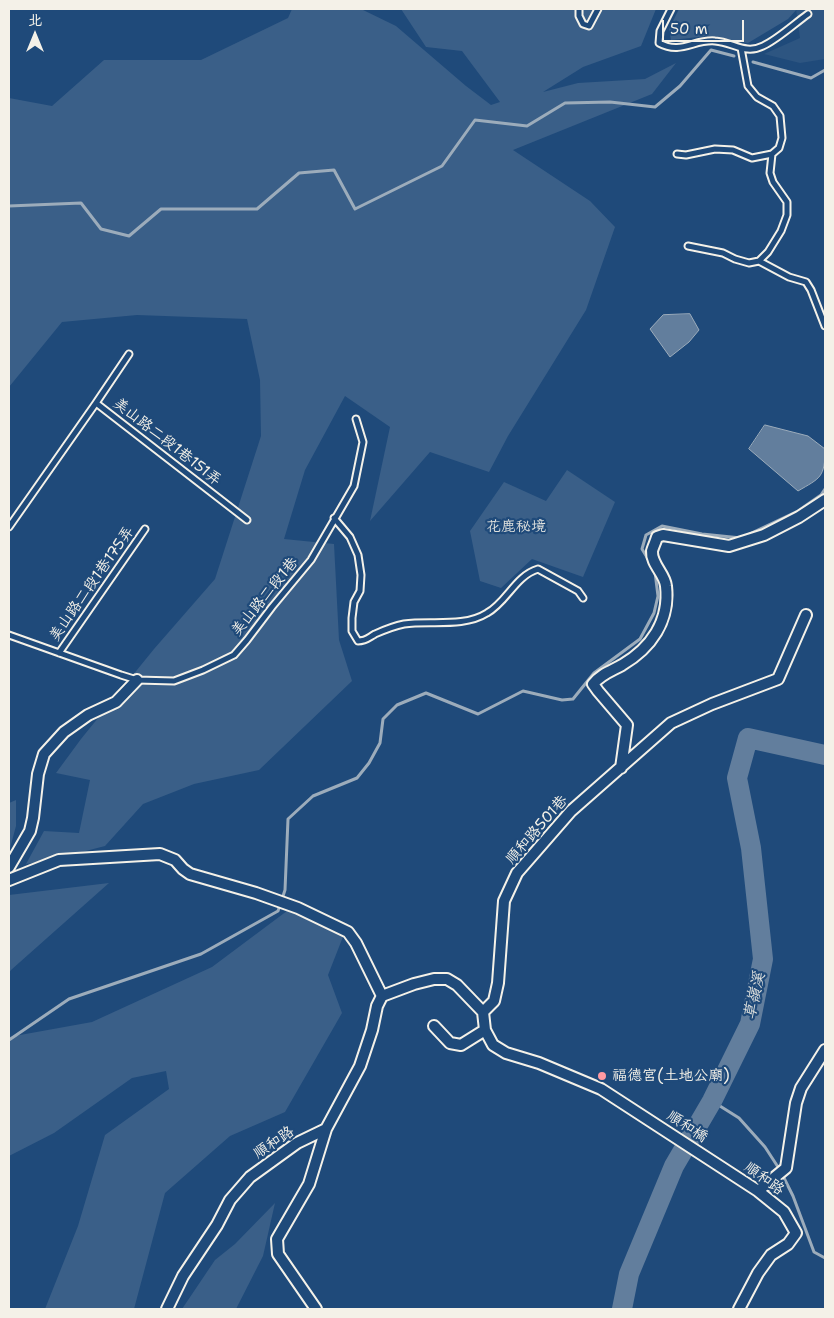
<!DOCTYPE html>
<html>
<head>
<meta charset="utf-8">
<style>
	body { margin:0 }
	#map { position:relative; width:834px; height:1318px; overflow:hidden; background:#1f4a7a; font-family:"Shantell Sans","LXGW WenKai TC",sans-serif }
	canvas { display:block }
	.frame { position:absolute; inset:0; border:10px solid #f4f1e8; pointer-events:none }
	.north { position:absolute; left:10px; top:10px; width:50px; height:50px; -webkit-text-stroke:4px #1f4a7a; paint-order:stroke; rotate:0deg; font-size:14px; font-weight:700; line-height:20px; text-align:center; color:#f4f1e8 }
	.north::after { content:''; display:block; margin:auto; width:18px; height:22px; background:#f4f1e8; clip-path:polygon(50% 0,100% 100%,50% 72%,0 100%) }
	.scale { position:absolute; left:662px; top:20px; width:82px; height:22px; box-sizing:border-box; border:2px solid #f4f1e8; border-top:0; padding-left:6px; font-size:15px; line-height:18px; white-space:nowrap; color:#f4f1e8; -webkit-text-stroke:4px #1f4a7a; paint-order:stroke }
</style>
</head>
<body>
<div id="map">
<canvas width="834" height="1318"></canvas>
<div class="frame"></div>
<div class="north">北</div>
<div class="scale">50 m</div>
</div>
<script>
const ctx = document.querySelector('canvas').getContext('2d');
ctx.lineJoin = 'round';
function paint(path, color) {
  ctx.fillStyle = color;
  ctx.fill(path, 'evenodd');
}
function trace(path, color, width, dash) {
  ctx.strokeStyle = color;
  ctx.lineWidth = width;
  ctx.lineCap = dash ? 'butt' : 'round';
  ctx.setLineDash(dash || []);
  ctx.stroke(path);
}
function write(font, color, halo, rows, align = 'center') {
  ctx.font = font + ' "Shantell Sans","LXGW WenKai TC",sans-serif';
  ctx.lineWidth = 4.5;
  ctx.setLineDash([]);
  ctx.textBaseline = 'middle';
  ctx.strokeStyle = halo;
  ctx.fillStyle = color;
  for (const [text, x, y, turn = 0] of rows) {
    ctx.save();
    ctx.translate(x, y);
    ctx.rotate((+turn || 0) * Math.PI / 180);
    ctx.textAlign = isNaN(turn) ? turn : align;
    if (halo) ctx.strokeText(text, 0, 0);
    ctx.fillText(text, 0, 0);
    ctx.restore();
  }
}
const built = new Path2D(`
	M 796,9 L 825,9 L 825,59 L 800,63 L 764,54 L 800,38 Z`);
const green = new Path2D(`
	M 292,9 L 361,9 L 396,26 L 466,86 L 491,105 L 500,102 L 462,51 L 426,47 L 401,9 L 656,9 L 641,46 L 583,67 L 543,92 L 578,83 L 645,79 L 676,63 L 652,94 L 513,150 L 590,201 L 615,227 L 586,310 L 508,436 L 489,472 L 430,452 L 370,521 L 390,427 L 345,396 L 305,470 L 284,539 L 334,544 L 339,640 L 352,681 L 259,770 L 194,784 L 143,804 L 105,846 L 51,860 L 26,864 L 44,831 L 79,833 L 90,780 L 56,773 L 81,739 L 154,649 L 215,579 L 261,436 L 260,380 L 247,319 L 137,315 L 62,322 L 9,387 L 9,98 L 52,106 L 104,60 L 201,60 L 288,18 Z
	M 679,9 L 797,9 L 788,19 L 748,43 L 708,36 L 671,40 L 669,29 Z
	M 567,470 L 615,502 L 583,577 L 532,559 L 501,588 L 480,581 L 470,531 L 504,482 L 546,501 Z
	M 16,800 L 16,826 L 9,852 L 9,803 Z
	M 109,883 L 11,970 L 9,973 L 9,895 Z
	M 299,902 L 348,924 L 328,975 L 342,1013 L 285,1112 L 230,1136 L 165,1193 L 134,1309 L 45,1309 L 78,1226 L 105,1135 L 169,1089 L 166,1071 L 132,1078 L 54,1133 L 9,1156 L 9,1037 L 92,1022 L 212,967 Z
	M 275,1203 L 263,1256 L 236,1309 L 182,1309 L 215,1260 L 235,1244 Z`);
const water = new Path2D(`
	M 690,314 L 699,330 L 689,342 L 670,357 L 650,329 L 663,315 Z
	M 765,425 L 808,436 L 825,449 C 825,478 820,478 798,491 L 749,449 Z`);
const stream = new Path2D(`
	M 753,62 L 811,78 L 825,70
	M 9,206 L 81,203 L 101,229 L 129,236 L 161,209 L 257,209 L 299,173 L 334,170 L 355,209 L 442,166 L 475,120 L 527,126 L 565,103 L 610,102 L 655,107 L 680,86 L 711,50 L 734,56
	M 651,564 L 642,549 L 646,535 L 662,526 L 702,534 L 741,538 L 798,511 L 821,495 L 825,489
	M 9,1040 L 69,999 L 201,954 L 278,911 L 285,890 L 288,819 L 313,796 L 357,778 L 369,763 L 380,743 L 383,719 L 397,705 L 426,693 L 478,714 L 523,691 L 562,700 L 573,699 L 594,673 L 640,639 L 654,613 L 658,596 L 655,572
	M 712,1101 L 739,1118 L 765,1147 L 778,1167
	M 784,1178 L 793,1196 L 814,1252 L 825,1258`);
const river = new Path2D(`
	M 622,1309 L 629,1274 L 674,1166 L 712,1101 L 750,1024 L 763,959 L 751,848 L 737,778 L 748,738 L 825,755`);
const service = new Path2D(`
	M 579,9 L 579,16 L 583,24 L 589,26 L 598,9
	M 671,9 L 660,31 L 659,43 C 681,55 694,39 715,41 C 733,42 745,55 763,46 C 778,39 794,24 808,14
	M 677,154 L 686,155 L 715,149 L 733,150 L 752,158 L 772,154 L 779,148 L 782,138 L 780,116 L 773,106 L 757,97 L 748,86 L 741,48
	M 688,246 L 723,253 L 735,259 L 749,263 L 759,261 L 768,252 L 781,231 L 787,215 L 787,202 L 773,182 L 770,173 L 772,154
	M 759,261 L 789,277 L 806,282 L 811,290 L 825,326
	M 96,403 L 129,354
	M 334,518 L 350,537 L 358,555 L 361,575 L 360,591 L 354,602 L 352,618 L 352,631 L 358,641 C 366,641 368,638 375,634 C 384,630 394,626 404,624 C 430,620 463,628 487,613 C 507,602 515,576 538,569 L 578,591 L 583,598
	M 9,527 L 96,403 L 247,520
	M 9,635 L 121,675 L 137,680 L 174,681 L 203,670 L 234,655 L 247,640 L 272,607 L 311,560 L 354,486 L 363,442 L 356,419
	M 59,653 L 145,529`);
const minor = new Path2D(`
	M 621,768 L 627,725 L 598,691 L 593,684 C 601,674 611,671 622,665 C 651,648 670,621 666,586 C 665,574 651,564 652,551 C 653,547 656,541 657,537 L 663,535 L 729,546 L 764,535 L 799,517 L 825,500
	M 9,867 L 30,831 L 33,818 L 38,774 L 44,754 L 64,732 L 88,715 L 116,702 L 137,680
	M 9,880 L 59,860 L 160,854 L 175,860 L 183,869 L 190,874 L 256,893 L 298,908 L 348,932 L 356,943 L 382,996
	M 483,1012 L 494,1001 L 498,983 L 504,901 L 517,873 L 571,811 L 671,723 L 712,704 L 778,679 L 806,615
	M 434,1026 L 450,1043 L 461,1045 L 485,1030
	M 758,1191 L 786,1168 L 796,1103 L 801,1088 L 825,1050
	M 167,1309 L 183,1276 L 217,1225 L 230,1200 L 250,1177 L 297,1143 L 326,1129 L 360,1066 L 372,1030 L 377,1006 L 382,996 L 414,984 L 434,979 L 447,979 L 457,985 L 483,1012 L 485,1030 L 493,1045 L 506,1053 L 539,1063 L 601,1089 L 758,1191 L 784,1212 L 796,1233 L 788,1244 L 771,1255 L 758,1273 L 739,1309
	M 316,1309 L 278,1254 L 277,1239 L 309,1184 L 326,1129`);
const markers = [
	[602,1076,5,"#ff9aa2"]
];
const streetNames = [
	["美山路二段1巷151弄",167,442,38],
	["美山路二段1巷175弄",92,584,-55],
	["美山路二段1巷",265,597,-51],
	["順和路501巷",537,830,-49],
	["順和橋",687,1127,33],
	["順和路",274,1143,-34],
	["順和路",764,1179,36]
];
const parkNames = [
	["花鹿秘境",516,527]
];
const poiNames = [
	["福德宮(土地公廟)",612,1076]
];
const waterNames = [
	["草嶺溪",755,996,-77]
];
paint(built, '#2d5581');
paint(green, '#3a5f88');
paint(water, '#627e9d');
trace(water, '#9cacbb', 1);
trace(stream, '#9cacbb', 3);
trace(river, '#627e9d', 20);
trace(service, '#f4f1e8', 9);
trace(minor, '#f4f1e8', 14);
trace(service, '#1f4a7a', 5);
trace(minor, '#1f4a7a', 10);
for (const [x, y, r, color] of markers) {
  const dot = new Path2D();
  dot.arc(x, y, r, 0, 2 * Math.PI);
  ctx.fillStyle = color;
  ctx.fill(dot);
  trace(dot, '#1f4a7a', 2);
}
write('15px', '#f4f1e8', '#1f4a7a', streetNames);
write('15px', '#e1e2de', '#1f4a7a', parkNames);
write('15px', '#f4f1e8', '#1f4a7a', poiNames, 'left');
write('italic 16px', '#dee0dd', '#1f4a7a', waterNames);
</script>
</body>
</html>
